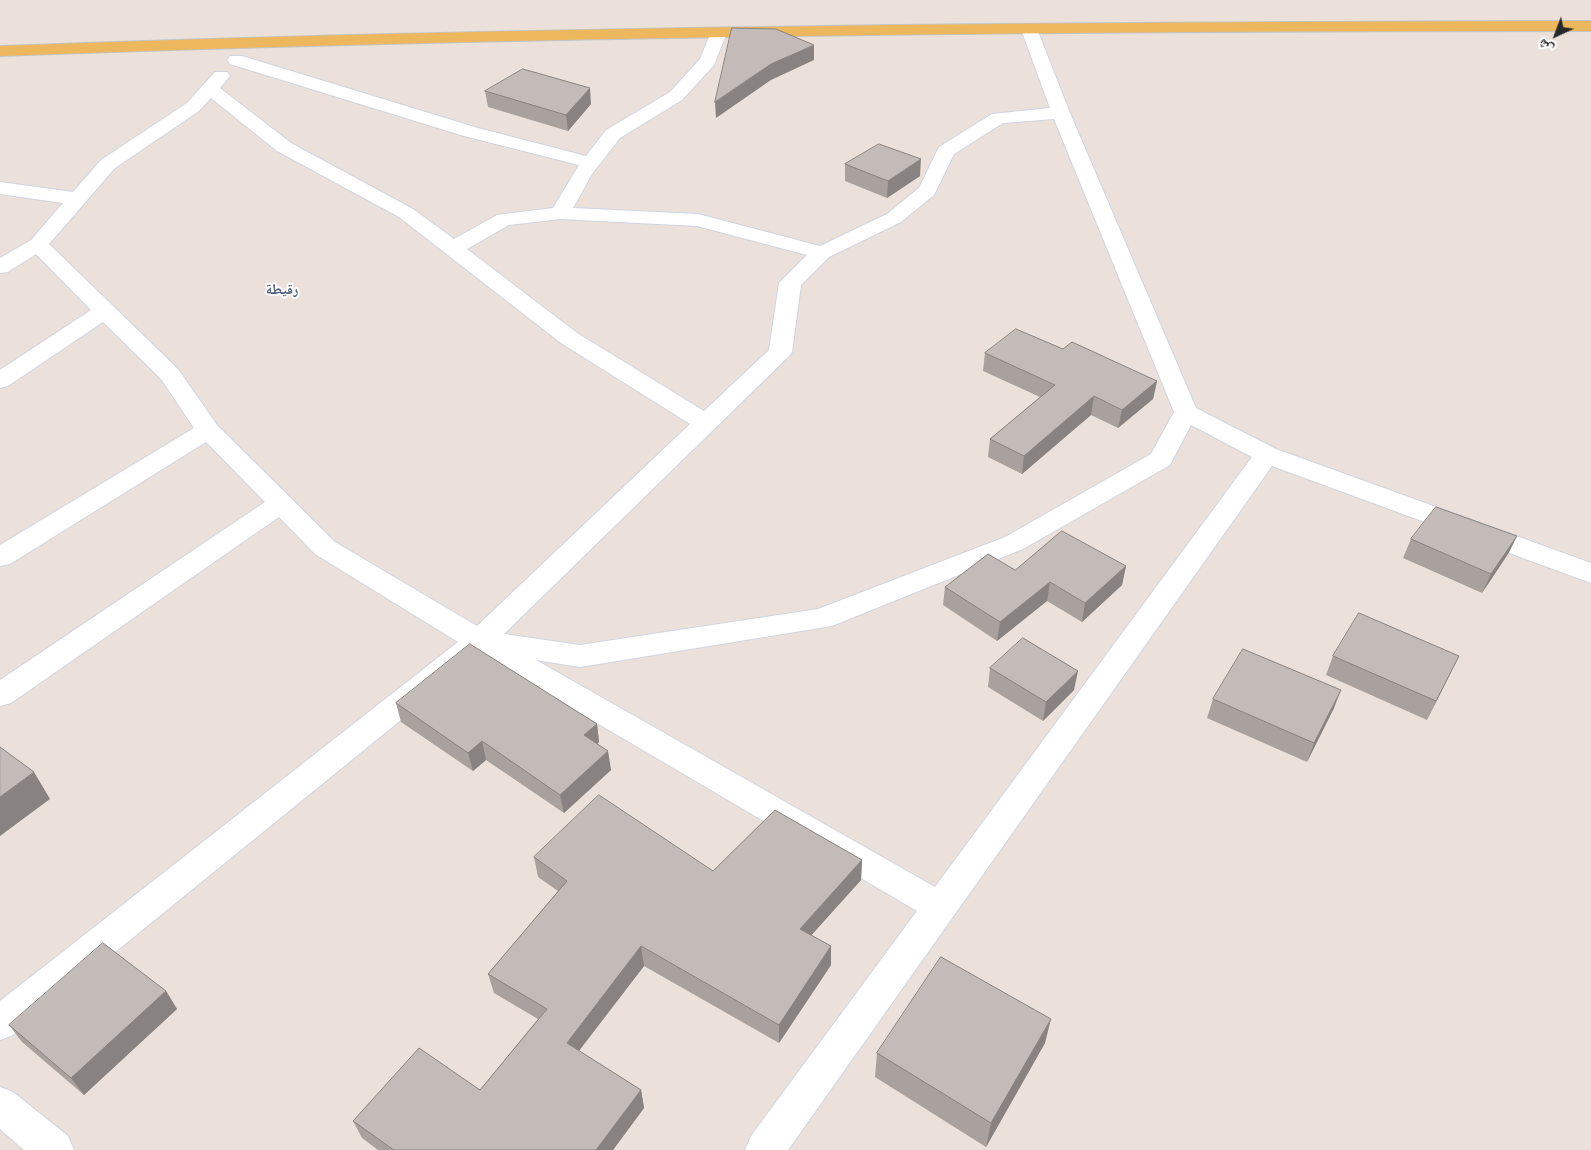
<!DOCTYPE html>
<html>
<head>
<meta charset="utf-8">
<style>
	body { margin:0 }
	#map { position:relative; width:1591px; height:1150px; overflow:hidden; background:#ebe1da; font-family:Figtree,"Noto Naskh Arabic",sans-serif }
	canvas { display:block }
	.north { position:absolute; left:1531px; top:10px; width:50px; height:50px; -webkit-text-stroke:4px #fff; paint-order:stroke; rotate:223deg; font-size:14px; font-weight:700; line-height:20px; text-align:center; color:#282828 }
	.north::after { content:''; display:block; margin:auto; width:18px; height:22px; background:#282828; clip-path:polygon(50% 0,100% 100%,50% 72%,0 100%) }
</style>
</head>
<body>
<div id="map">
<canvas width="1591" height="1150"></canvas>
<div class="north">ش</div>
</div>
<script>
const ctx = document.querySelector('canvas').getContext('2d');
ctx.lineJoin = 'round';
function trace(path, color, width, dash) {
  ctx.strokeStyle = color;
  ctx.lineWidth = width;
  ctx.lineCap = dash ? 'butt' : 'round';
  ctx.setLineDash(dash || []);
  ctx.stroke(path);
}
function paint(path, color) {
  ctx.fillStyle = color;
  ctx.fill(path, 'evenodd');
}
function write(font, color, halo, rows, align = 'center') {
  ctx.font = font + ' Figtree,"Noto Naskh Arabic",sans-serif';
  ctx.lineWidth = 4;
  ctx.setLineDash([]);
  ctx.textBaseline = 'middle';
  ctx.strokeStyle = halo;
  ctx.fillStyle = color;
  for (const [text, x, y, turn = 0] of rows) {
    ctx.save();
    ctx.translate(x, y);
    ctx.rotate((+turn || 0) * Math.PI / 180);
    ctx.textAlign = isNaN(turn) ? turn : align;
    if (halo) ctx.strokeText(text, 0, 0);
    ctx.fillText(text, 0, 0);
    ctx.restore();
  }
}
const minor = new Path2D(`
	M 1029,24 L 1035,25 L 1037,29 L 1070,113 L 1196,408 L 1276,449 L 1591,563 L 1591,583 L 1272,466 L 788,1150 L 745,1150 L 751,1136 L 917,911 L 481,655 L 13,1035 L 0,1040 L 0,1001 L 458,642 L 315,554 L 279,517 L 11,703 L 0,706 L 0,680 L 265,502 L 206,442 L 10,564 L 0,566 L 0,545 L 194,428 L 161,379 L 103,322 L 8,386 L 0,388 L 0,370 L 91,310 L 36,254 L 8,272 L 0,273 L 0,258 L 31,240 L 63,203 L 0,194 L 0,182 L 73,192 L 101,160 L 187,103 L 215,72 L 227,72 L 230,76 L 220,88 L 291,143 L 413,209 L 454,239 L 497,215 L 553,208 L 579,165 L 464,136 L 230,64 L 227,60 L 230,56 L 242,56 L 478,128 L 586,156 L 606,130 L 670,92 L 700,59 L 711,32 L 713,28 L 725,28 L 727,32 L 714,65 L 682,100 L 620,138 L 592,174 L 573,208 L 698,214 L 820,246 L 887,214 L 919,188 L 939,147 L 992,114 L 1050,108 L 1021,29 L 1023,25 ZM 211,98 L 277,151 L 399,217 L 561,343 L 690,424 L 477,626 L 335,542 L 217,425 L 178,369 L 49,244 L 115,168 L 199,111 ZM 1054,119 L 1174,412 L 1151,454 L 1005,537 L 818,609 L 580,645 L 504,634 L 788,357 L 792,352 L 801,285 L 829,257 L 901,222 L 934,195 L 954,154 L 1003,123 ZM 560,219 L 697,226 L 807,255 L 779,283 L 769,350 L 704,411 L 577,333 L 467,249 L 509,225 ZM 1191,425 L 1252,457 L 935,887 L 536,660 L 580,667 L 832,626 L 1023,549 L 1170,465 Z
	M 0,1087 L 13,1092 L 68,1136 L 74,1150 L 24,1150 L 0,1129 Z`);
const major = new Path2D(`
	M 1591,21 L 1591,31 C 1060,31 530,36 0,56 L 0,46 C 530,26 1060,22 1591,21 Z`);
const wall = new Path2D(`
	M 485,91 L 591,104 L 568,131 L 488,107 Z
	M 845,164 L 920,176 L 887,198 L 845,181 Z
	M 1063,349 L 1157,381 L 1153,399 L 1118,428 L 1091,415 L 1022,474 L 988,457 L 990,439 L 1040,397 L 983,371 L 985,353 Z
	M 1517,536 L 1508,554 L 1482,593 L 1403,558 L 1411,539 Z
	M 1126,566 L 1122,585 L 1082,622 L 1047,601 L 997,641 L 943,605 L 945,587 L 1015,570 Z
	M 1333,656 L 1459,656 L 1427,720 L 1326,675 Z
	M 990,668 L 1074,690 L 1043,721 L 988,687 Z
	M 1213,699 L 1334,708 L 1307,762 L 1207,718 Z
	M 396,703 L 597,724 L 599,742 L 597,744 L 611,770 L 564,813 L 486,760 L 473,771 L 401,722 Z
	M 534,857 L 713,871 L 862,860 L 861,880 L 811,935 L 831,946 L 831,965 L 779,1043 L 644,966 L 579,1051 L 641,1090 L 644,1108 L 613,1150 L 378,1150 L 362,1138 L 353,1121 L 480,1090 L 538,1019 L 494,993 L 488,974 L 558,891 L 538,877 Z
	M 166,991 L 177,1009 L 84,1095 L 22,1042 L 9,1025 Z
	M 1045,1043 L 986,1147 L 875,1077 L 877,1053 Z`);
const shadedWall = new Path2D(`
	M 814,45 L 814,60 L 771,80 L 716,118 L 715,102 L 771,64 Z
	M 590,88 L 591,104 L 568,131 L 566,115 Z
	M 921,159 L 920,176 L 887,198 L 888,181 Z
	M 1157,381 L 1153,399 L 1118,428 L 1122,410 Z
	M 1094,396 L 1091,415 L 1022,474 L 1024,456 Z
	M 1517,536 L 1508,554 L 1482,593 L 1491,574 Z
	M 1126,566 L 1122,585 L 1082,622 L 1085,603 Z
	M 1050,582 L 1047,601 L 997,641 L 1000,622 Z
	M 1459,656 L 1427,720 L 1436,701 Z
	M 1078,671 L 1074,690 L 1043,721 L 1046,702 Z
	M 1341,690 L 1334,708 L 1307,762 L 1314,743 Z
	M 597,724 L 599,742 L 587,754 L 584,735 Z
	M 482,741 L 486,760 L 473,771 L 468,753 Z
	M 608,751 L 611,770 L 564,813 L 560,795 Z
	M 34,772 L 50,799 L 0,836 L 0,797 Z
	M 862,860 L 861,880 L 800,948 L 800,929 Z
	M 641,946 L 644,966 L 571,1061 L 567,1043 Z
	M 831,946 L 831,965 L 779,1043 L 779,1025 Z
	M 166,991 L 177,1009 L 84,1095 L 71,1078 Z
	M 1051,1019 L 1045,1043 L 986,1147 L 991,1123 Z
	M 641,1090 L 644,1108 L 613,1150 L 596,1150 Z`);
const building = new Path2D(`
	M 732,28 L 776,29 L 814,45 L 771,64 L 715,102 Z
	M 523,69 L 590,88 L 566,115 L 485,91 Z
	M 879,144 L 921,159 L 888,181 L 845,164 Z
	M 1016,329 L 1063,349 L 1072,342 L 1157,381 L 1122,410 L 1094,396 L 1024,456 L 990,439 L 1055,385 L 985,353 Z
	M 1436,507 L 1517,536 L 1491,574 L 1411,539 Z
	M 1062,531 L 1126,566 L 1085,603 L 1050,582 L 1000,622 L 945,587 L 988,554 L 1015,570 Z
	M 1359,613 L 1459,656 L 1436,701 L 1333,656 Z
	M 1023,638 L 1078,671 L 1046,702 L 990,668 Z
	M 470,644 L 597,724 L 584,735 L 608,751 L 560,795 L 482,741 L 468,753 L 396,703 Z
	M 1243,649 L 1341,690 L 1314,743 L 1213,699 Z
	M 0,747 L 34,772 L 0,797 Z
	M 599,795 L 713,871 L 775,810 L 862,860 L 800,929 L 831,946 L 779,1025 L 641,946 L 567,1043 L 641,1090 L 596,1150 L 394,1150 L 353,1121 L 419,1048 L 480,1090 L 547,1009 L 488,974 L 567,881 L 534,857 Z
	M 103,943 L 166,991 L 71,1078 L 9,1025 Z
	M 941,957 L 1051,1019 L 991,1123 L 877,1053 Z`);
const farQuarternames = [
	["رقيطة",282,290]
];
trace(minor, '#cfd5e1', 2);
trace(major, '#c3c3c3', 2);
paint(minor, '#fff');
paint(major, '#edb85d');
paint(wall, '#a8a19d');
paint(shadedWall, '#888380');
paint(building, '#c3bbb7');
trace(building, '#888380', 1);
write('bold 14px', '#4a5878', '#fff', farQuarternames);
</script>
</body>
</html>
